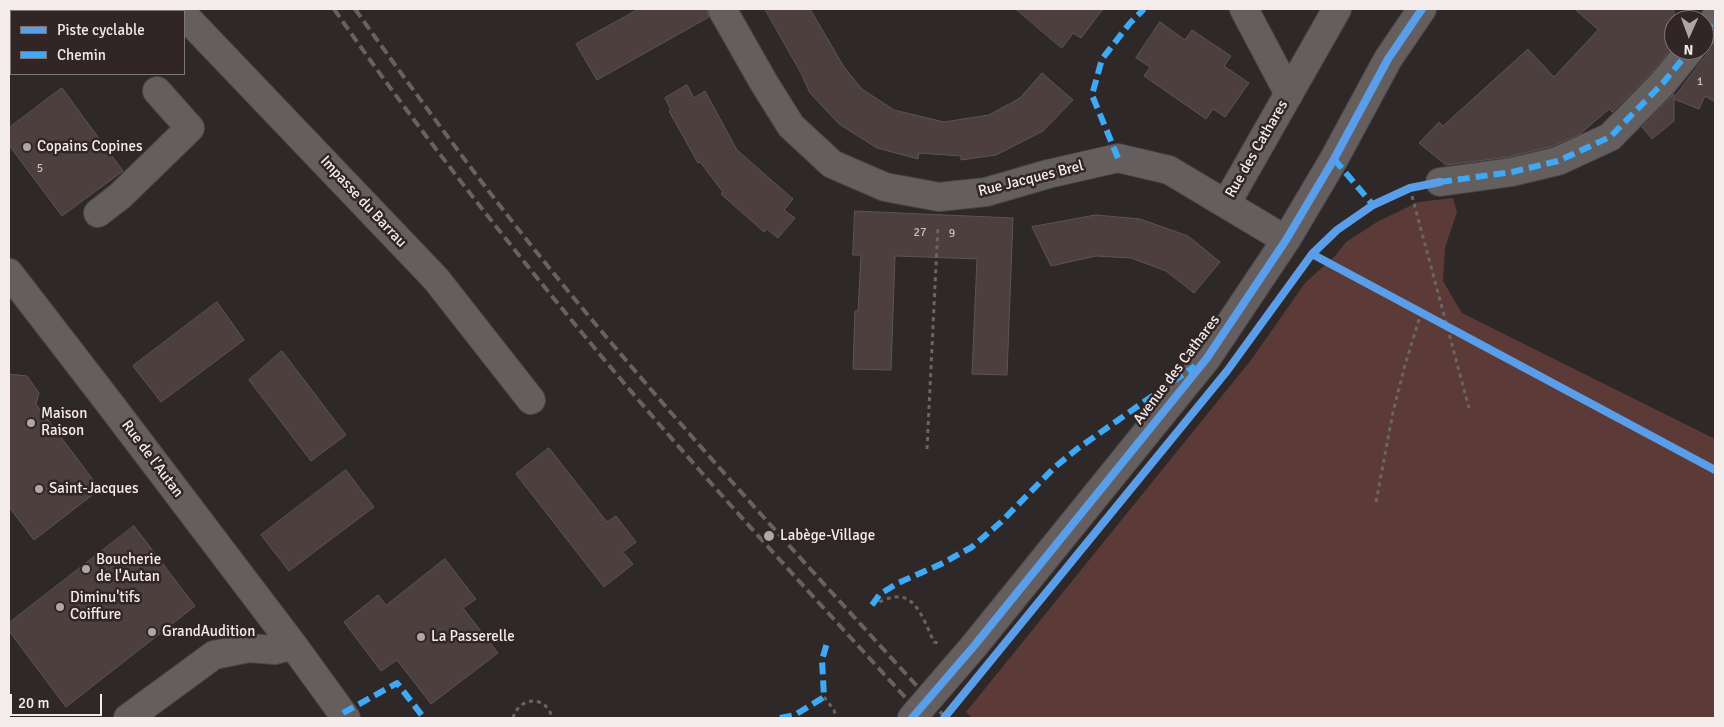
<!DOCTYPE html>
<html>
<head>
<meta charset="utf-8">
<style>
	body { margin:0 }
	#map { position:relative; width:1724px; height:727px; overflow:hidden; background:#2e2828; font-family:Signika,sans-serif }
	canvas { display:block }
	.frame { position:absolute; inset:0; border:10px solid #f4eceb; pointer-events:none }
	.legend { position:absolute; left:10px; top:10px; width:175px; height:65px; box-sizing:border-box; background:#312625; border:1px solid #7f7574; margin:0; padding:6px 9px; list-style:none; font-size:15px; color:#f4eceb }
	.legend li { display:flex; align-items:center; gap:10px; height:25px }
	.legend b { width:25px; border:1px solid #7f7574 }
	.north { position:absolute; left:1664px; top:10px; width:50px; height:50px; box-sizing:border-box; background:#312625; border:1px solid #7f7574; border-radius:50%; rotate:182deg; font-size:14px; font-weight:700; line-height:20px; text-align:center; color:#f4eceb }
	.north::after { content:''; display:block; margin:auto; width:18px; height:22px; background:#afa7a7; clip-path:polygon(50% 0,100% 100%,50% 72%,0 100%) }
	.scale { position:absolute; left:10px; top:694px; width:92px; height:22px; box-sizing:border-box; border:2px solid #f4eceb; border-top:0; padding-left:6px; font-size:15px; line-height:18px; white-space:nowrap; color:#f4eceb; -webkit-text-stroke:4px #312625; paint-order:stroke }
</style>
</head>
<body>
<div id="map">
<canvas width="1724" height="727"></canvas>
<div class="frame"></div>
<ul class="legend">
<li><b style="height:6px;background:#5a9eea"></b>Piste cyclable</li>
<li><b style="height:6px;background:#3fa9f5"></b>Chemin</li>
</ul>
<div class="north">N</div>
<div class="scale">20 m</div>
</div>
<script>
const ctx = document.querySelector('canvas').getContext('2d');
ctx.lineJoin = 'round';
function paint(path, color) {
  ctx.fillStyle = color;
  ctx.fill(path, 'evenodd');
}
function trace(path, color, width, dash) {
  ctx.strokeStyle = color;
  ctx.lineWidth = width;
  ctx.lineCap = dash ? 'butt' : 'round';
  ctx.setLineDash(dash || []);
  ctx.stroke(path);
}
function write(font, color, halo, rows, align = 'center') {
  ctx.font = font + ' Signika,sans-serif';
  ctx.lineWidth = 5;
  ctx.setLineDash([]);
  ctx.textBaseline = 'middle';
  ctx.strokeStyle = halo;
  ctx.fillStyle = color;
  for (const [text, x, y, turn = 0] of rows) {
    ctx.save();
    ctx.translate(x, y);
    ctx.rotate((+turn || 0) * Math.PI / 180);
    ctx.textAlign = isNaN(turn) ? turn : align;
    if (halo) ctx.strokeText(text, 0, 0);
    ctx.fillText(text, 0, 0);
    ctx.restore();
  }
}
const green = new Path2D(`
	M 1453,198 L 1457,212 L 1445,248 L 1443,281 L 1462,313 L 1715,439 L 1715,718 L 972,718 L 966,712 L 1251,360 L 1305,283 L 1335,256 L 1346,242 L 1377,222 L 1418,202 Z`);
const building = new Path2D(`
	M 639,9 L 706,9 L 709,17 L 597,80 L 576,44 Z
	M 765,9 L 810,9 L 844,67 L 862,89 L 894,110 L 944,122 L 989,115 L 1020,98 L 1042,73 L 1073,100 L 1043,131 L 996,155 L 961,160 L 961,156 L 919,153 L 918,159 L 877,148 L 839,124 L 810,93 L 801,73 Z
	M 1016,9 L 1103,9 L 1081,38 L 1073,33 L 1062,48 Z
	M 1575,9 L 1674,9 L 1674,45 L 1651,73 L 1612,112 L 1609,109 L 1580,134 L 1553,146 L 1509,157 L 1446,165 L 1419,143 L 1439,122 L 1443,126 L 1528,49 L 1554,77 L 1598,30 Z
	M 1160,22 L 1185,40 L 1192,30 L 1231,56 L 1224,66 L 1249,83 L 1225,117 L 1213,109 L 1206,119 L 1144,76 L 1150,67 L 1136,58 Z
	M 1715,44 L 1715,102 L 1705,96 L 1699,109 L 1674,99 L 1674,121 L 1652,139 L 1642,127 L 1674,94 L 1674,97 Z
	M 687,85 L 694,98 L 705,91 L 737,150 L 793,199 L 784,210 L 795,218 L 778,238 L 767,229 L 764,232 L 721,194 L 723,192 L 700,162 L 698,163 L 669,111 L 671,110 L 665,98 Z
	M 62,88 L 123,171 L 62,216 L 9,145 L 9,128 Z
	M 855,211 L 1013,218 L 1007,375 L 972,374 L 977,259 L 953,258 L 895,256 L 891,370 L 853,369 L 855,311 L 858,311 L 861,255 L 853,255 Z
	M 1096,215 L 1140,219 L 1188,236 L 1220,262 L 1194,293 L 1166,271 L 1131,258 L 1096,256 L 1051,266 L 1032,227 Z
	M 217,302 L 244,340 L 161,402 L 133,366 Z
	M 282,351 L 346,435 L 311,461 L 249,380 Z
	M 9,374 L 27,376 L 39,393 L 36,404 L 100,489 L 34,540 L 9,507 Z
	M 549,448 L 607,522 L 616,516 L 636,542 L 623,552 L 633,564 L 604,587 L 516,474 Z
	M 346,470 L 374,507 L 289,571 L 261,535 Z
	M 134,526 L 195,606 L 66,707 L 9,631 L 9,623 Z
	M 445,559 L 476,599 L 463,608 L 498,653 L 431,704 L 397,660 L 381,671 L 344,622 L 378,595 L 386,605 Z`);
const path = new Path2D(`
	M 1412,196 L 1469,408
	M 927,449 L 938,225
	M 1376,502 L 1393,412 L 1405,365 L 1421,313
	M 872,605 C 880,602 890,596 899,597 C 918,597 927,628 934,642 L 938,643
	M 824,697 L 834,710 L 836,718
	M 513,718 C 519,696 547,695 552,718`);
const minor = new Path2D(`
	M 722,9 L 764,83 L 791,126 L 832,164 L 885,187 L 939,197 L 986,192 L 1048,174 L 1118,158 L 1169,170 L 1286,240
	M 1244,9 L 1289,94
	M 184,15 L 436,279 L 531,400
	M 1704,33 L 1715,19
	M 1440,182 L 1512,172 L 1558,161 L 1610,137 L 1663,83 L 1690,50
	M 1226,204 L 1337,9
	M 98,213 L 120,196 L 190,128 L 157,91
	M 9,273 L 107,400 L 293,645 L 346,718
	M 128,718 L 214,655 L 249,648 L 275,650 L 293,645
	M 912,718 L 974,646 L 1207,358 L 1286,240 L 1334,159 L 1388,59 L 1422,9`);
const rail = new Path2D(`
	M 334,9 C 416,127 505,240 597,351 C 702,477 814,597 924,718
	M 355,9 C 397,68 440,127 484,185 C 627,372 788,544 946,718`);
const quiet = new Path2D(`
	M 1704,33 L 1715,19
	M 1118,158 L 1092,95 L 1102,59 L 1130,23 L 1144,9
	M 1334,159 L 1373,205
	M 1440,182 L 1512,172 L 1558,161 L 1610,137 L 1663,83 L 1690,50
	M 872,605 L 880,594 L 898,583 L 941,564 L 972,547 L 1001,522 L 1055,467 L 1077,449 L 1195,366
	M 343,713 L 397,683 L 424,718
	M 780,718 L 795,715 L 824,697 L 822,660 L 827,643`);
const cycleway = new Path2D(`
	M 1312,254 L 1715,470
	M 912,718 L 974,646 L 1207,358 L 1286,240 L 1334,159 L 1388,59 L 1422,9
	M 944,718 L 1227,371 L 1312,254 L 1337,230 L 1373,205 L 1410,188 L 1440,182`);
const markers = [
	[27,147,5,"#afa7a7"],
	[31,423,5,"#afa7a7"],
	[39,489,5,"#afa7a7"],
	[769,536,6,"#afa7a7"],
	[86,569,5,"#afa7a7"],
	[60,607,5,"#afa7a7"],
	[152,632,5,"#afa7a7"],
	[421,637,5,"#afa7a7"]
];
const numberNames = [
	["1",1700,82],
	["5",40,169],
	["27",920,233],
	["9",952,234]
];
const poiNames = [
	["Copains Copines",37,147],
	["Maison",41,414],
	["Raison",41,431],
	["Saint-Jacques",49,489],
	["Labège-Village",780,536],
	["Boucherie",96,560],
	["de l'Autan",96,577],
	["Diminu'tifs",70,598],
	["Coiffure",70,615],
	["GrandAudition",162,632],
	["La Passerelle",431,637]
];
const streetNames = [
	["Rue des Cathares",1257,149,-60],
	["Rue Jacques Brel",1031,179,-14],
	["Impasse du Barrau",363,202,47],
	["Avenue des Cathares",1177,370,-53],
	["Rue de l'Autan",152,459,53]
];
paint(green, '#5b3a37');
paint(building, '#4d3f3d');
trace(building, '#5b5555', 1);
trace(minor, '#4a4645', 30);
trace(path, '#6a6565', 3, [4, 4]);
trace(minor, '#645e5e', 28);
trace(rail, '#666261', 4, [10, 5]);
trace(quiet, '#3fa9f5', 6, [12, 6]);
trace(cycleway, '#5a9eea', 8);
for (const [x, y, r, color] of markers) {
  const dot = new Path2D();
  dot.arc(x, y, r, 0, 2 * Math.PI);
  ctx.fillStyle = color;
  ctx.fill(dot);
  trace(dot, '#312625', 2);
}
write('12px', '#cac1c0', null, numberNames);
write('15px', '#f4eceb', '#312625', poiNames, 'left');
write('15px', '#f4eceb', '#312625', streetNames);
</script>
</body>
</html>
